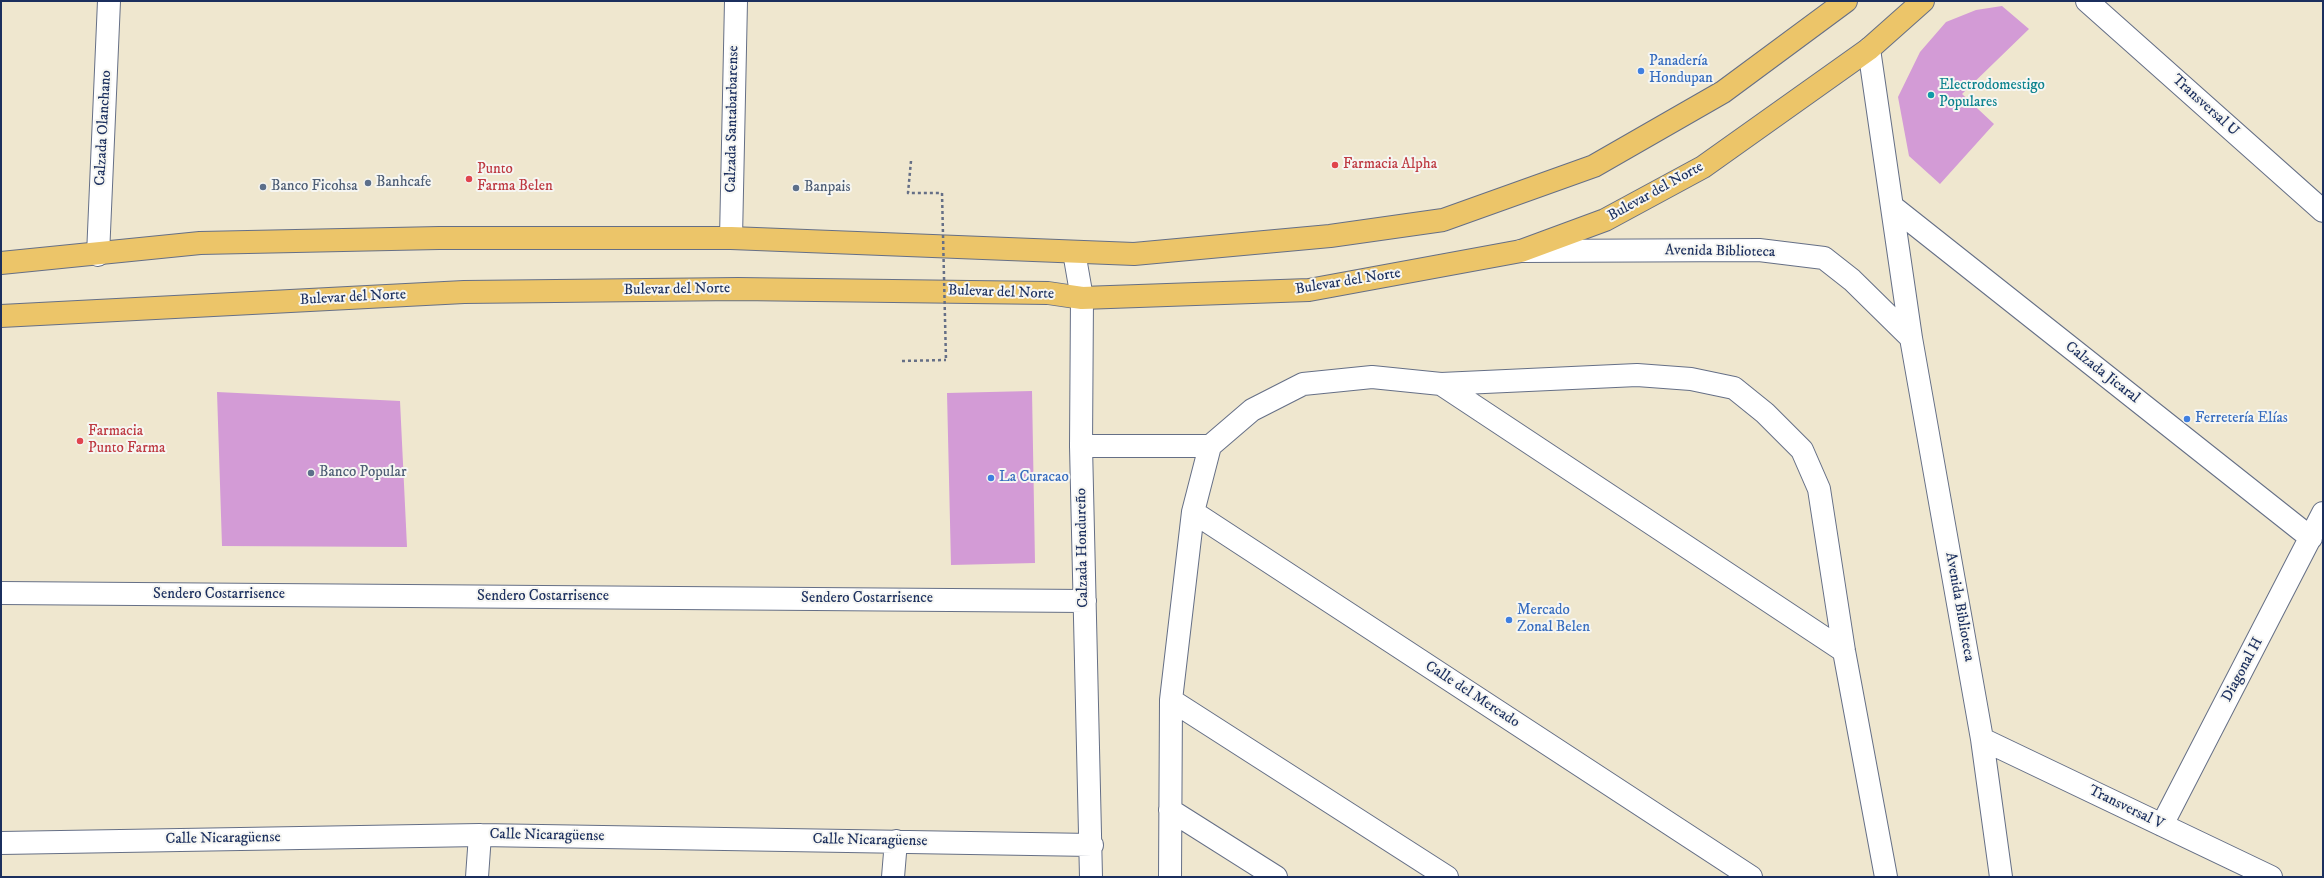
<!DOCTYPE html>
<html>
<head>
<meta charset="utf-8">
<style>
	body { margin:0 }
	#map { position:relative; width:2324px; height:878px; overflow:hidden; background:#efe7cf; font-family:"IM FELL DW Pica",serif }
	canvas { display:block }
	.frame { position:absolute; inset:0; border:2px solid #1b2f5e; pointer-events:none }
</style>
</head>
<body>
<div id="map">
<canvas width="2324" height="878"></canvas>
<div class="frame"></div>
</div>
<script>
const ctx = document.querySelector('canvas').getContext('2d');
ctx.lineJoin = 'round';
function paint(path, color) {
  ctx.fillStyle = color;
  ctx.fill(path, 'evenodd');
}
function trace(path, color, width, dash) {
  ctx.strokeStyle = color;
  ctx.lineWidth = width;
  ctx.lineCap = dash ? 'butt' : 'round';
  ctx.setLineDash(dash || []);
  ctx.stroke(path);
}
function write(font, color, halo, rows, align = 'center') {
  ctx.font = font + ' "IM FELL DW Pica",serif';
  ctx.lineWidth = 4;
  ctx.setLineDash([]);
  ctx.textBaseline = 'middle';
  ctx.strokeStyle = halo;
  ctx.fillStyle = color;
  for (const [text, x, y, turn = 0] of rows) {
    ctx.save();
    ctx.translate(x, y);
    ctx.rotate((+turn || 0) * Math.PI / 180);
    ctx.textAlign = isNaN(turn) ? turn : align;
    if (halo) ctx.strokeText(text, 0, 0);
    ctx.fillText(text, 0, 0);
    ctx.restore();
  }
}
const building = new Path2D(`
	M 2002,6 L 2029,29 L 1962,94 L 1994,124 L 1940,184 L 1909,156 L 1898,97 L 1920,52 L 1946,22 L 1976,10 Z
	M 1032,391 L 1035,563 L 951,565 L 947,393 Z
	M 217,392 L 400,401 L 407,547 L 222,546 Z`);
const path = new Path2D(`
	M 911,161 L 908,193 L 942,193
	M 902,361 L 946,360`);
const minor = new Path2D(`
	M 2087,1 L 2323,211
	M 1869,49 L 1911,338 L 1982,739 L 2001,877
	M 1893,207 L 2311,538
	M 731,238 L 736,1
	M 1521,251 L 1759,250 L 1824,258 L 1852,280 L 1911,338
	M 1074,252 L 1082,298 L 1081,446 L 1091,877
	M 98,255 L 109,1
	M 1441,384 L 1844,651
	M 1081,446 L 1210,446 L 1193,512 L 1171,700 L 1170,877
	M 1210,446 L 1252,410 L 1303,384 L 1372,377 L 1441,384 L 1637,375 L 1691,379 L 1734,388 L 1765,413 L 1802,450 L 1819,489 L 1844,651 L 1886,877
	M 1193,512 L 1751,877
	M 1,593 L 1085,601
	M 1171,700 L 1447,877
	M 1982,739 L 2271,877
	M 1170,810 L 1276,877
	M 2162,825 L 2323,513
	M 1,843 L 480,835 L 1092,845
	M 477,877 L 480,835
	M 893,877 L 896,841`);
const major = new Path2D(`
	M 1,263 L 200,243 L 439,238 L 731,238 L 1134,254 L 1330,236 L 1443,220 L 1594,166 L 1723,92 L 1846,1
	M 1,316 L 464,292 L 738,289 L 1048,293 L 1082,298 L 1309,290 L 1521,251 L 1605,220 L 1703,167 L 1869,49 L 1923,1`);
const pathBridge = new Path2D(`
	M 942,193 L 946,360`);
const markers = [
	[1641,71,4,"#3f7fe0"],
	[1931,95,4,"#0f9aa8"],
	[1335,165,4,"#e0444e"],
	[469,179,4,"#e0444e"],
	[368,183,4,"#5c6f8a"],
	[263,187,4,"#5c6f8a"],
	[796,188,4,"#5c6f8a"],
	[2187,419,4,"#3f7fe0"],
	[80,441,4,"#e0444e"],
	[311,473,4,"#5c6f8a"],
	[991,478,4,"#3f7fe0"],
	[1509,620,4,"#3f7fe0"]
];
const shopNames = [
	["Panadería",1649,62],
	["Hondupan",1649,79],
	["Ferretería Elías",2195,419],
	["La Curacao",999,478],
	["Mercado",1517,611],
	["Zonal Belen",1517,628]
];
const cultureNames = [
	["Electrodomestigo",1939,86],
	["Populares",1939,103]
];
const streetNames = [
	["Transversal U",2205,106,42],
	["Calzada Santabarbarense",733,119,-89],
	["Calzada Olanchano",104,128,-87],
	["Bulevar del Norte",1656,192,-29],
	["Avenida Biblioteca",1720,252,1],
	["Bulevar del Norte",1348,282,-9],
	["Bulevar del Norte",677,290,-1],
	["Bulevar del Norte",1001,293,2],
	["Bulevar del Norte",353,298,-3],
	["Calzada Jicaral",2102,373,38],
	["Calzada Hondureño",1083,548,-91],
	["Sendero Costarrisence",219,595],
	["Sendero Costarrisence",543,597],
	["Sendero Costarrisence",867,599],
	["Avenida Biblioteca",1959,607,80],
	["Diagonal H",2243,670,-62],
	["Calle del Mercado",1472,695,33],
	["Transversal V",2126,808,26],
	["Calle Nicaragüense",547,836,1],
	["Calle Nicaragüense",223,839,-1],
	["Calle Nicaragüense",870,841,1]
];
const healthNames = [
	["Farmacia Alpha",1343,165],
	["Punto",477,170],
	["Farma Belen",477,187],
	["Farmacia",88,432],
	["Punto Farma",88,449]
];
const serviceNames = [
	["Banhcafe",376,183],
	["Banco Ficohsa",271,187],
	["Banpais",804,188],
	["Banco Popular",319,473]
];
paint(building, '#d39bd6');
trace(minor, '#656f86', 24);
trace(major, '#656f86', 24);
trace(path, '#656f86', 2.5, [3, 3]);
trace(minor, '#fff', 22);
trace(major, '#ecc569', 22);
trace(pathBridge, '#656f86', 2.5, [3, 3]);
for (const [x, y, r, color] of markers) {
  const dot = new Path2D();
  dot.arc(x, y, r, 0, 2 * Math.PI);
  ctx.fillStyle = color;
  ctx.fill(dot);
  trace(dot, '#f6f6f2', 1.5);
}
write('15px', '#366cbe', '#f6f6f2', shopNames, 'left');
write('15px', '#0d838f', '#f6f6f2', cultureNames, 'left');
write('15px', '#1b2f5e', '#f6f6f2', streetNames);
write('15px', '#be3a42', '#f6f6f2', healthNames, 'left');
write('15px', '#4e5e75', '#f6f6f2', serviceNames, 'left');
</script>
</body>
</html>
